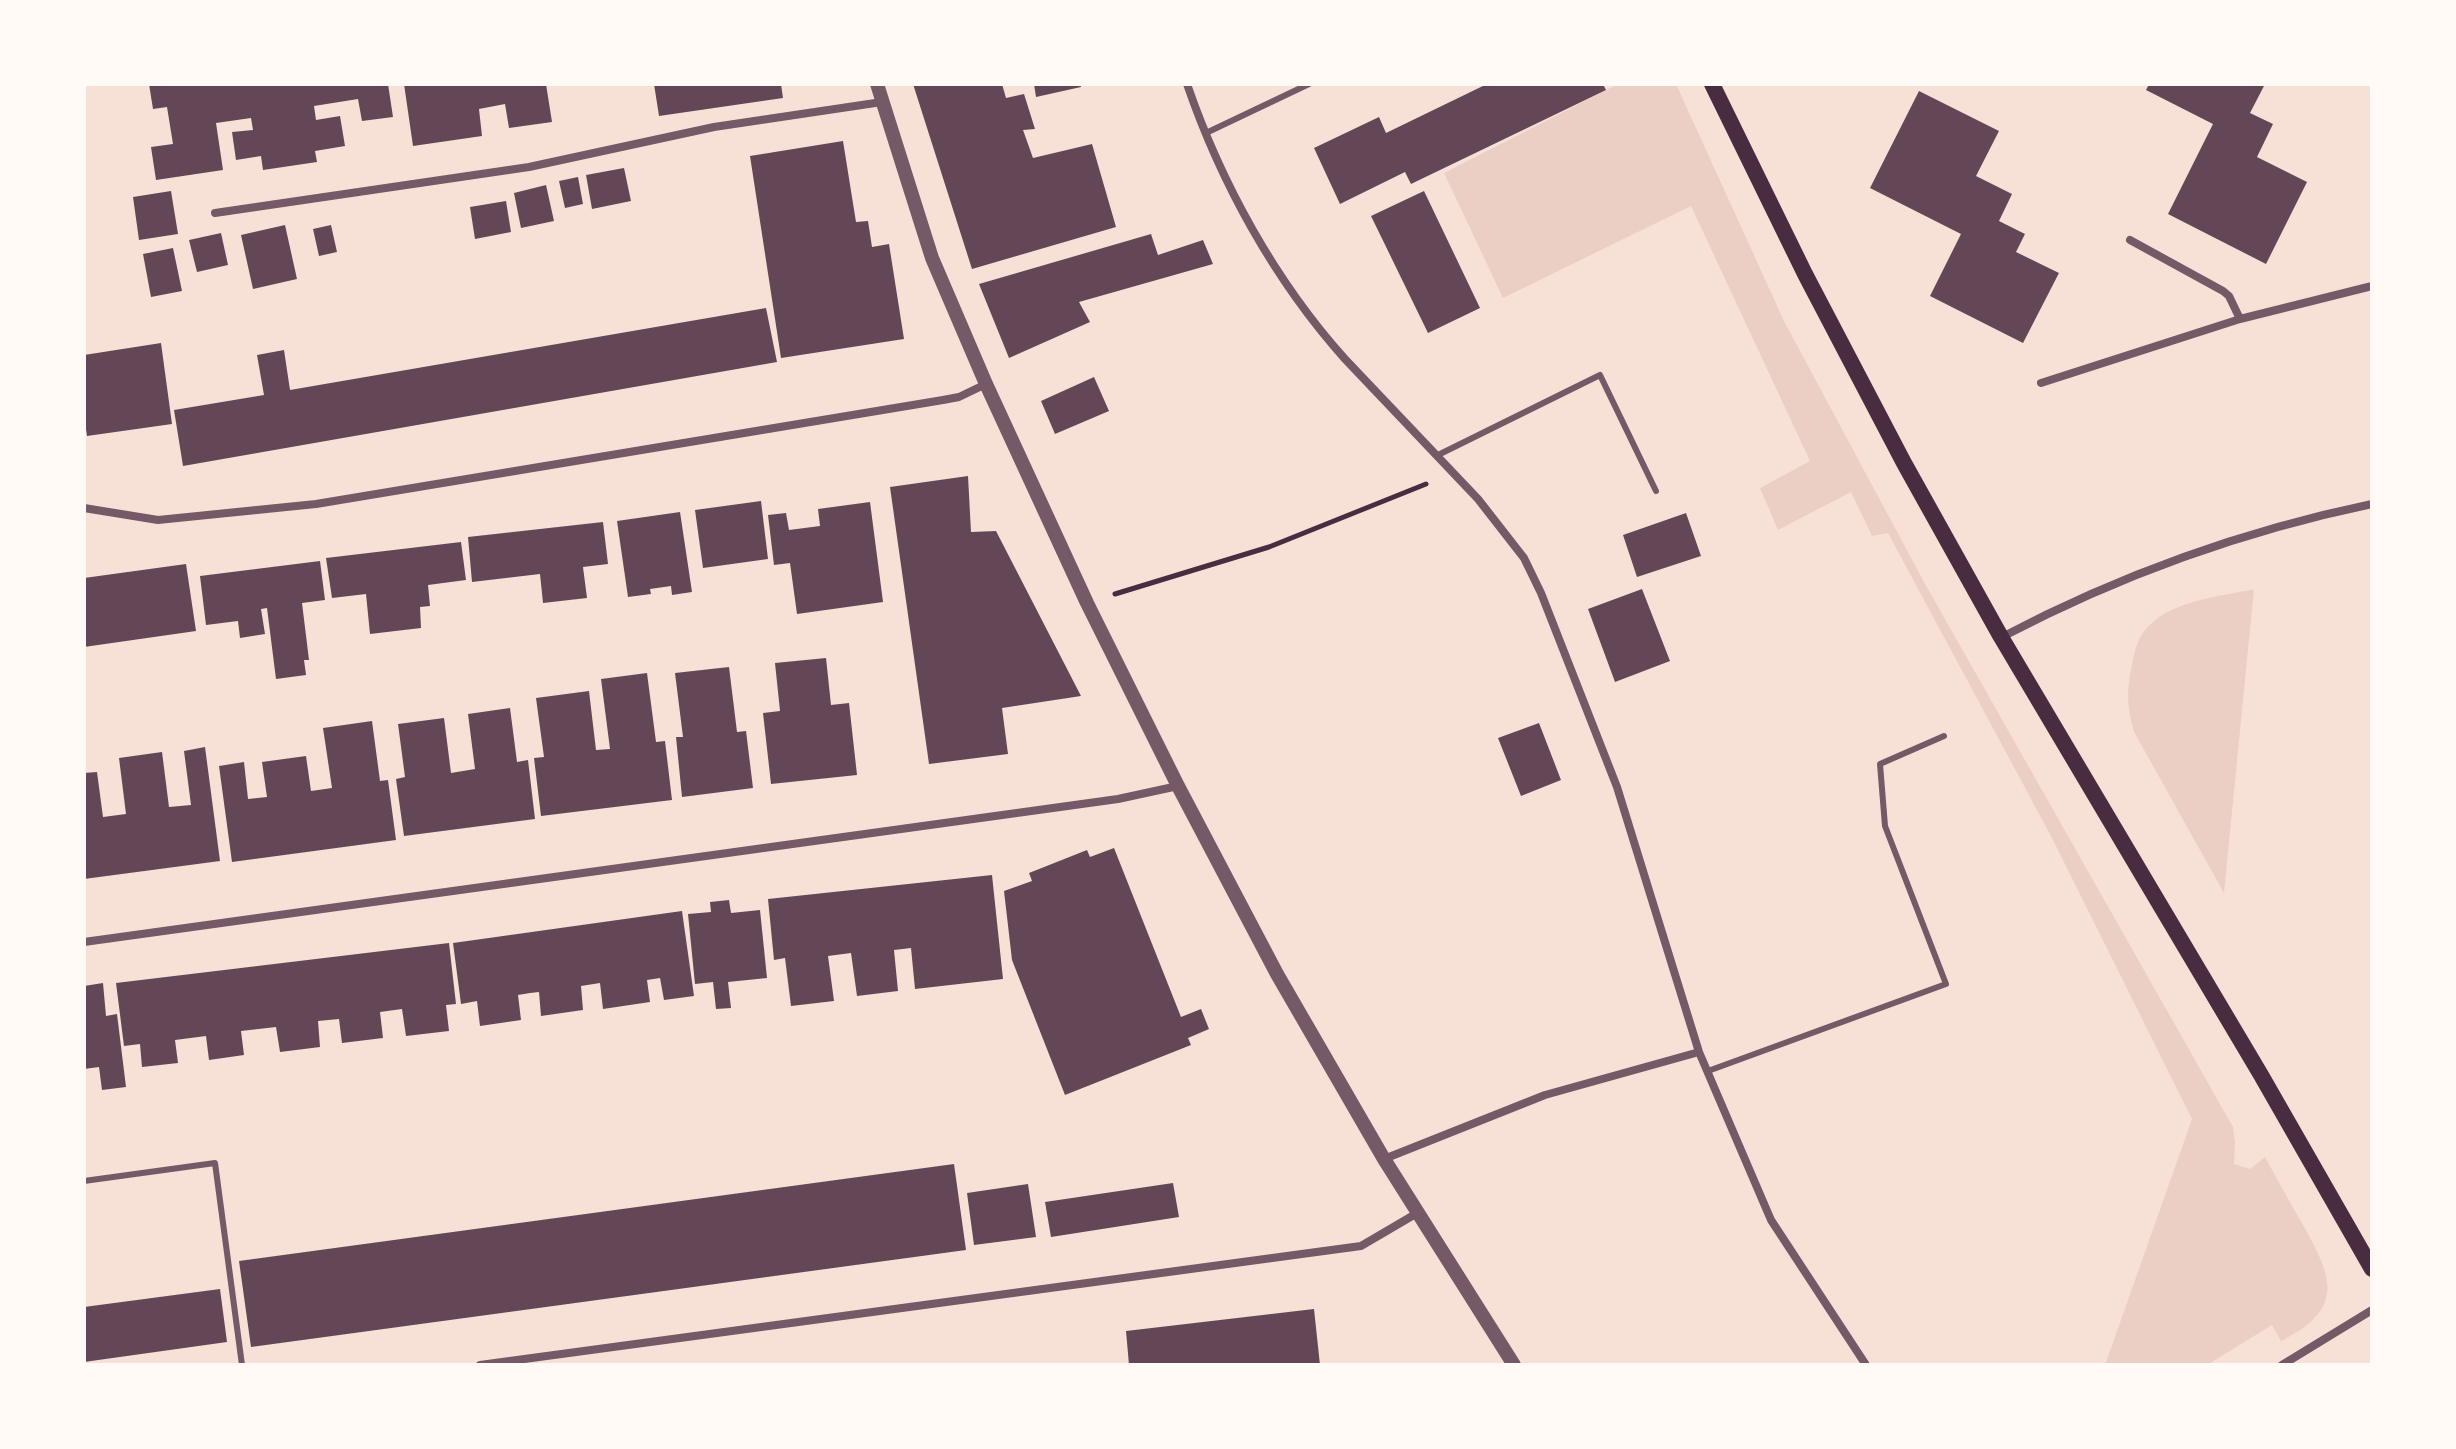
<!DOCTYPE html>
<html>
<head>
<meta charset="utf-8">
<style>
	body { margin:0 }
	#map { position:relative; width:2456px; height:1449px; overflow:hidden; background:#f7e1d7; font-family:Commissioner,sans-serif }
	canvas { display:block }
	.frame { position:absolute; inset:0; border:86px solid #fffaf5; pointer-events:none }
</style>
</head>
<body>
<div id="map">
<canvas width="2456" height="1449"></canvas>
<div class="frame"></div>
</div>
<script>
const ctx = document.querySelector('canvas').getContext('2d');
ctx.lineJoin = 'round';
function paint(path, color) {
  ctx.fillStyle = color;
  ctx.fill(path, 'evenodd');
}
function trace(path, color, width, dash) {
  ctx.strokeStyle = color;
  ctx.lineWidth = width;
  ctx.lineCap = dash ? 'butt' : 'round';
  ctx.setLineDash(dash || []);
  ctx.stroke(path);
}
const green = new Path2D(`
	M 1618,84 L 1676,84 L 1784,321 L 1924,582 L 2233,1127 L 2235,1143 L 2234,1164 L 2250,1169 L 2265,1157 C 2277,1179 2289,1201 2302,1223 C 2332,1277 2347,1308 2281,1341 L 2272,1325 L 2207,1365 L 2105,1365 L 2192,1119 L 2052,838 L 1888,533 L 1872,536 L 1851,492 L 1778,530 L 1760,488 L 1810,461 L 1691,206 L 1503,298 L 1444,173 Z
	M 2254,589 L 2224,893 L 2134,732 C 2127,707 2126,691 2132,665 C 2134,653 2137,640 2145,630 C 2170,600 2219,597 2254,589 Z`);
const building = new Path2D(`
	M 149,84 L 388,84 L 393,117 L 362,121 L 358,99 L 314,106 L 316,120 L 340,116 L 345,146 L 315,151 L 317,162 L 263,170 L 261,156 L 236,160 L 232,132 L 253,130 L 251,118 L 216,123 L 223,170 L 156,180 L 151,147 L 173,144 L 167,107 L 153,109 Z
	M 404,84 L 546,84 L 552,122 L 509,128 L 505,104 L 479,109 L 482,136 L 413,146 Z
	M 654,84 L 781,84 L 783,98 L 659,116 Z
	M 913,84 L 1002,84 L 1006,98 L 1024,94 L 1035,129 L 1023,130 L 1033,158 L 1092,144 L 1116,227 L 972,269 Z
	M 1034,84 L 1080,84 L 1081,87 L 1036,97 Z
	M 1487,84 L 1603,84 L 1606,90 L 1411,184 L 1405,172 L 1340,204 L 1314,148 L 1379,117 L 1386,133 Z
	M 2149,84 L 2265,84 L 2250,113 L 2273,124 L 2257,157 L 2307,182 L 2266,264 L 2168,214 L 2213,124 L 2146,90 Z
	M 1919,91 L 1999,131 L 1976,176 L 2012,194 L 1999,221 L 2025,234 L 2016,252 L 2059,273 L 2023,343 L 1930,296 L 1961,234 L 1870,188 Z
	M 843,141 L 856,222 L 868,221 L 872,247 L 889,244 L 904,339 L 781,358 L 750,156 Z
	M 624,168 L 631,201 L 592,209 L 586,175 Z
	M 578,177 L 583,204 L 565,208 L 559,181 Z
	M 546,185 L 554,221 L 521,228 L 514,193 Z
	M 171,191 L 178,234 L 139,240 L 133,197 Z
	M 1424,191 L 1480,308 L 1428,333 L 1371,216 Z
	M 506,201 L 511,232 L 475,239 L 470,207 Z
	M 285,225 L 297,279 L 253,289 L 241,235 Z
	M 331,225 L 337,252 L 319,256 L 313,229 Z
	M 221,233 L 228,265 L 197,272 L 189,240 Z
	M 1151,234 L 1158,255 L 1203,240 L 1213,264 L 1079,302 L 1090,322 L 1009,358 L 979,284 Z
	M 173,248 L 182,291 L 151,297 L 143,254 Z
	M 766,308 L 777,362 L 183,466 L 174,410 L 264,395 L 257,355 L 284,350 L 290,390 Z
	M 161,343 L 172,424 L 87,436 L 84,416 L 84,355 Z
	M 1094,377 L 1109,411 L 1055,434 L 1041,401 Z
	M 968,476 L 971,532 L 996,531 L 1081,696 L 1002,708 L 1008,754 L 929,764 L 890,487 Z
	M 761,501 L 768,559 L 703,568 L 695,510 Z
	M 870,502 L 883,602 L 797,614 L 790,563 L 774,565 L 768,515 L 786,513 L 789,530 L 820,526 L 818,509 Z
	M 680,512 L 692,592 L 672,595 L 671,586 L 650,589 L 651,594 L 628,597 L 617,521 Z
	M 1686,513 L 1701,556 L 1637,577 L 1623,535 Z
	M 603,522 L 608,564 L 583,567 L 587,598 L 543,603 L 540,574 L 472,582 L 468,537 Z
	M 461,542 L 466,580 L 428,585 L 430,606 L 420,607 L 421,628 L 370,634 L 366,594 L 332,598 L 326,558 Z
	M 320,561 L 325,600 L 302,603 L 309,660 L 304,660 L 306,675 L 276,679 L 267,608 L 261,609 L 265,634 L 240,638 L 238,621 L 206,625 L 200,576 Z
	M 186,564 L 196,631 L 84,647 L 84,578 Z
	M 1642,589 L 1670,661 L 1615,682 L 1588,609 Z
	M 826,658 L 831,705 L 849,703 L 857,775 L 771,784 L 763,713 L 780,711 L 775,663 Z
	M 729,667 L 737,732 L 746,731 L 753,788 L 682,797 L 676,737 L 683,737 L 675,673 Z
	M 647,673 L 656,742 L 665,741 L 672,800 L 541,816 L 534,758 L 544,757 L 536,698 L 589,691 L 596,750 L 610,749 L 601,679 Z
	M 510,708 L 517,762 L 528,760 L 535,819 L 404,836 L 396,779 L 405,777 L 398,724 L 444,718 L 451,773 L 475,769 L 468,714 Z
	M 372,721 L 380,781 L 388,780 L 396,840 L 232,862 L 219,766 L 244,762 L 248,799 L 267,797 L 262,762 L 306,756 L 311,791 L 332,788 L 323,728 Z
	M 1539,723 L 1561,780 L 1521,796 L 1498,738 Z
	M 205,747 L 220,861 L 84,879 L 84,773 L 97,772 L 103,817 L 126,814 L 119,758 L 162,752 L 169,807 L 191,805 L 184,751 Z
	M 1114,848 L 1181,1017 L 1201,1009 L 1209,1029 L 1188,1038 L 1191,1045 L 1065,1095 L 1012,960 L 1004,891 L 1032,881 L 1029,873 L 1087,850 L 1090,857 Z
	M 992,875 L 1003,979 L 915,989 L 911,948 L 894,950 L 898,991 L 857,996 L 851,953 L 828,956 L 834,1001 L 791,1006 L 785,958 L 774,960 L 768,899 Z
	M 729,900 L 731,913 L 760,910 L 767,978 L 728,982 L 731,1008 L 716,1009 L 713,982 L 695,984 L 688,914 L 711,912 L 710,902 Z
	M 682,911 L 694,996 L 664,1000 L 660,978 L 647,980 L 650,1002 L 603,1009 L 600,983 L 581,986 L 583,1010 L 541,1016 L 539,992 L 530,993 L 518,995 L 521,1020 L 480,1026 L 477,1001 L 461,1004 L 453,943 Z
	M 449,943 L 456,1004 L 446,1005 L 449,1031 L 406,1036 L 402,1009 L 380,1012 L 383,1038 L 342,1043 L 339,1019 L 318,1021 L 320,1047 L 280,1052 L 276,1027 L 241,1031 L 244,1055 L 209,1060 L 206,1036 L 175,1040 L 178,1063 L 142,1067 L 140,1044 L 124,1046 L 116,983 Z
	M 103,983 L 106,1016 L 117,1014 L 126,1087 L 102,1090 L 99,1067 L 84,1069 L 84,986 Z
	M 954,1164 L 966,1250 L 251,1347 L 239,1261 Z
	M 1173,1183 L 1179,1217 L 1051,1237 L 1045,1202 Z
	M 1028,1184 L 1036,1237 L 974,1245 L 967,1193 Z
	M 220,1289 L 227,1342 L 84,1362 L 84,1307 Z
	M 1314,1309 L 1320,1365 L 1129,1365 L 1126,1331 Z`);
const path = new Path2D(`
	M 1115,594 L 1269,547 L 1426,484`);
const service = new Path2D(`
	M 1206,133 L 1309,84
	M 1438,455 L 1600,375 L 1656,491
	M 1708,1071 L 1946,984 L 1885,826 L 1880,764 L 1944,736
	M 84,1181 L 215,1163 L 242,1365`);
const minor = new Path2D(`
	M 1187,84 C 1221,183 1275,281 1345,359 L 1478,499 L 1524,558 L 1541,593 L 1617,787 L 1699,1052 L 1771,1220 L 1866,1365
	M 215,213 L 529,167 L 714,127 L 882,102
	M 2240,319 L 2372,286
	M 2041,383 L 2240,319 L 2229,296 L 2223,291 L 2130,240
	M 84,508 L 158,520 L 316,504 L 943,400 L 959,397 L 986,384
	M 2002,637 C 2120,575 2242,531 2372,504
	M 84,942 L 1118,799 L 1178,786
	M 1384,1159 L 1545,1095 L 1699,1052
	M 480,1365 L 1361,1246 L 1419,1212
	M 2282,1365 L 2372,1310`);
const tertiary = new Path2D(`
	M 877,84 L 932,258 L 986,384 L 1087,603 L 1178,786 L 1277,974 L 1384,1159 L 1514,1365`);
const secondary = new Path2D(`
	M 1712,84 L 1805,274 L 1904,463 L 2001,637 L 2261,1075 L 2372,1269`);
paint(green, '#ebcfc5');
paint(building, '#644757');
trace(path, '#4a2c40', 5);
trace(service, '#755966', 6);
trace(minor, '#755966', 8);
trace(tertiary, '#755966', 14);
trace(secondary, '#4a2c40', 16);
</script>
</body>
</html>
